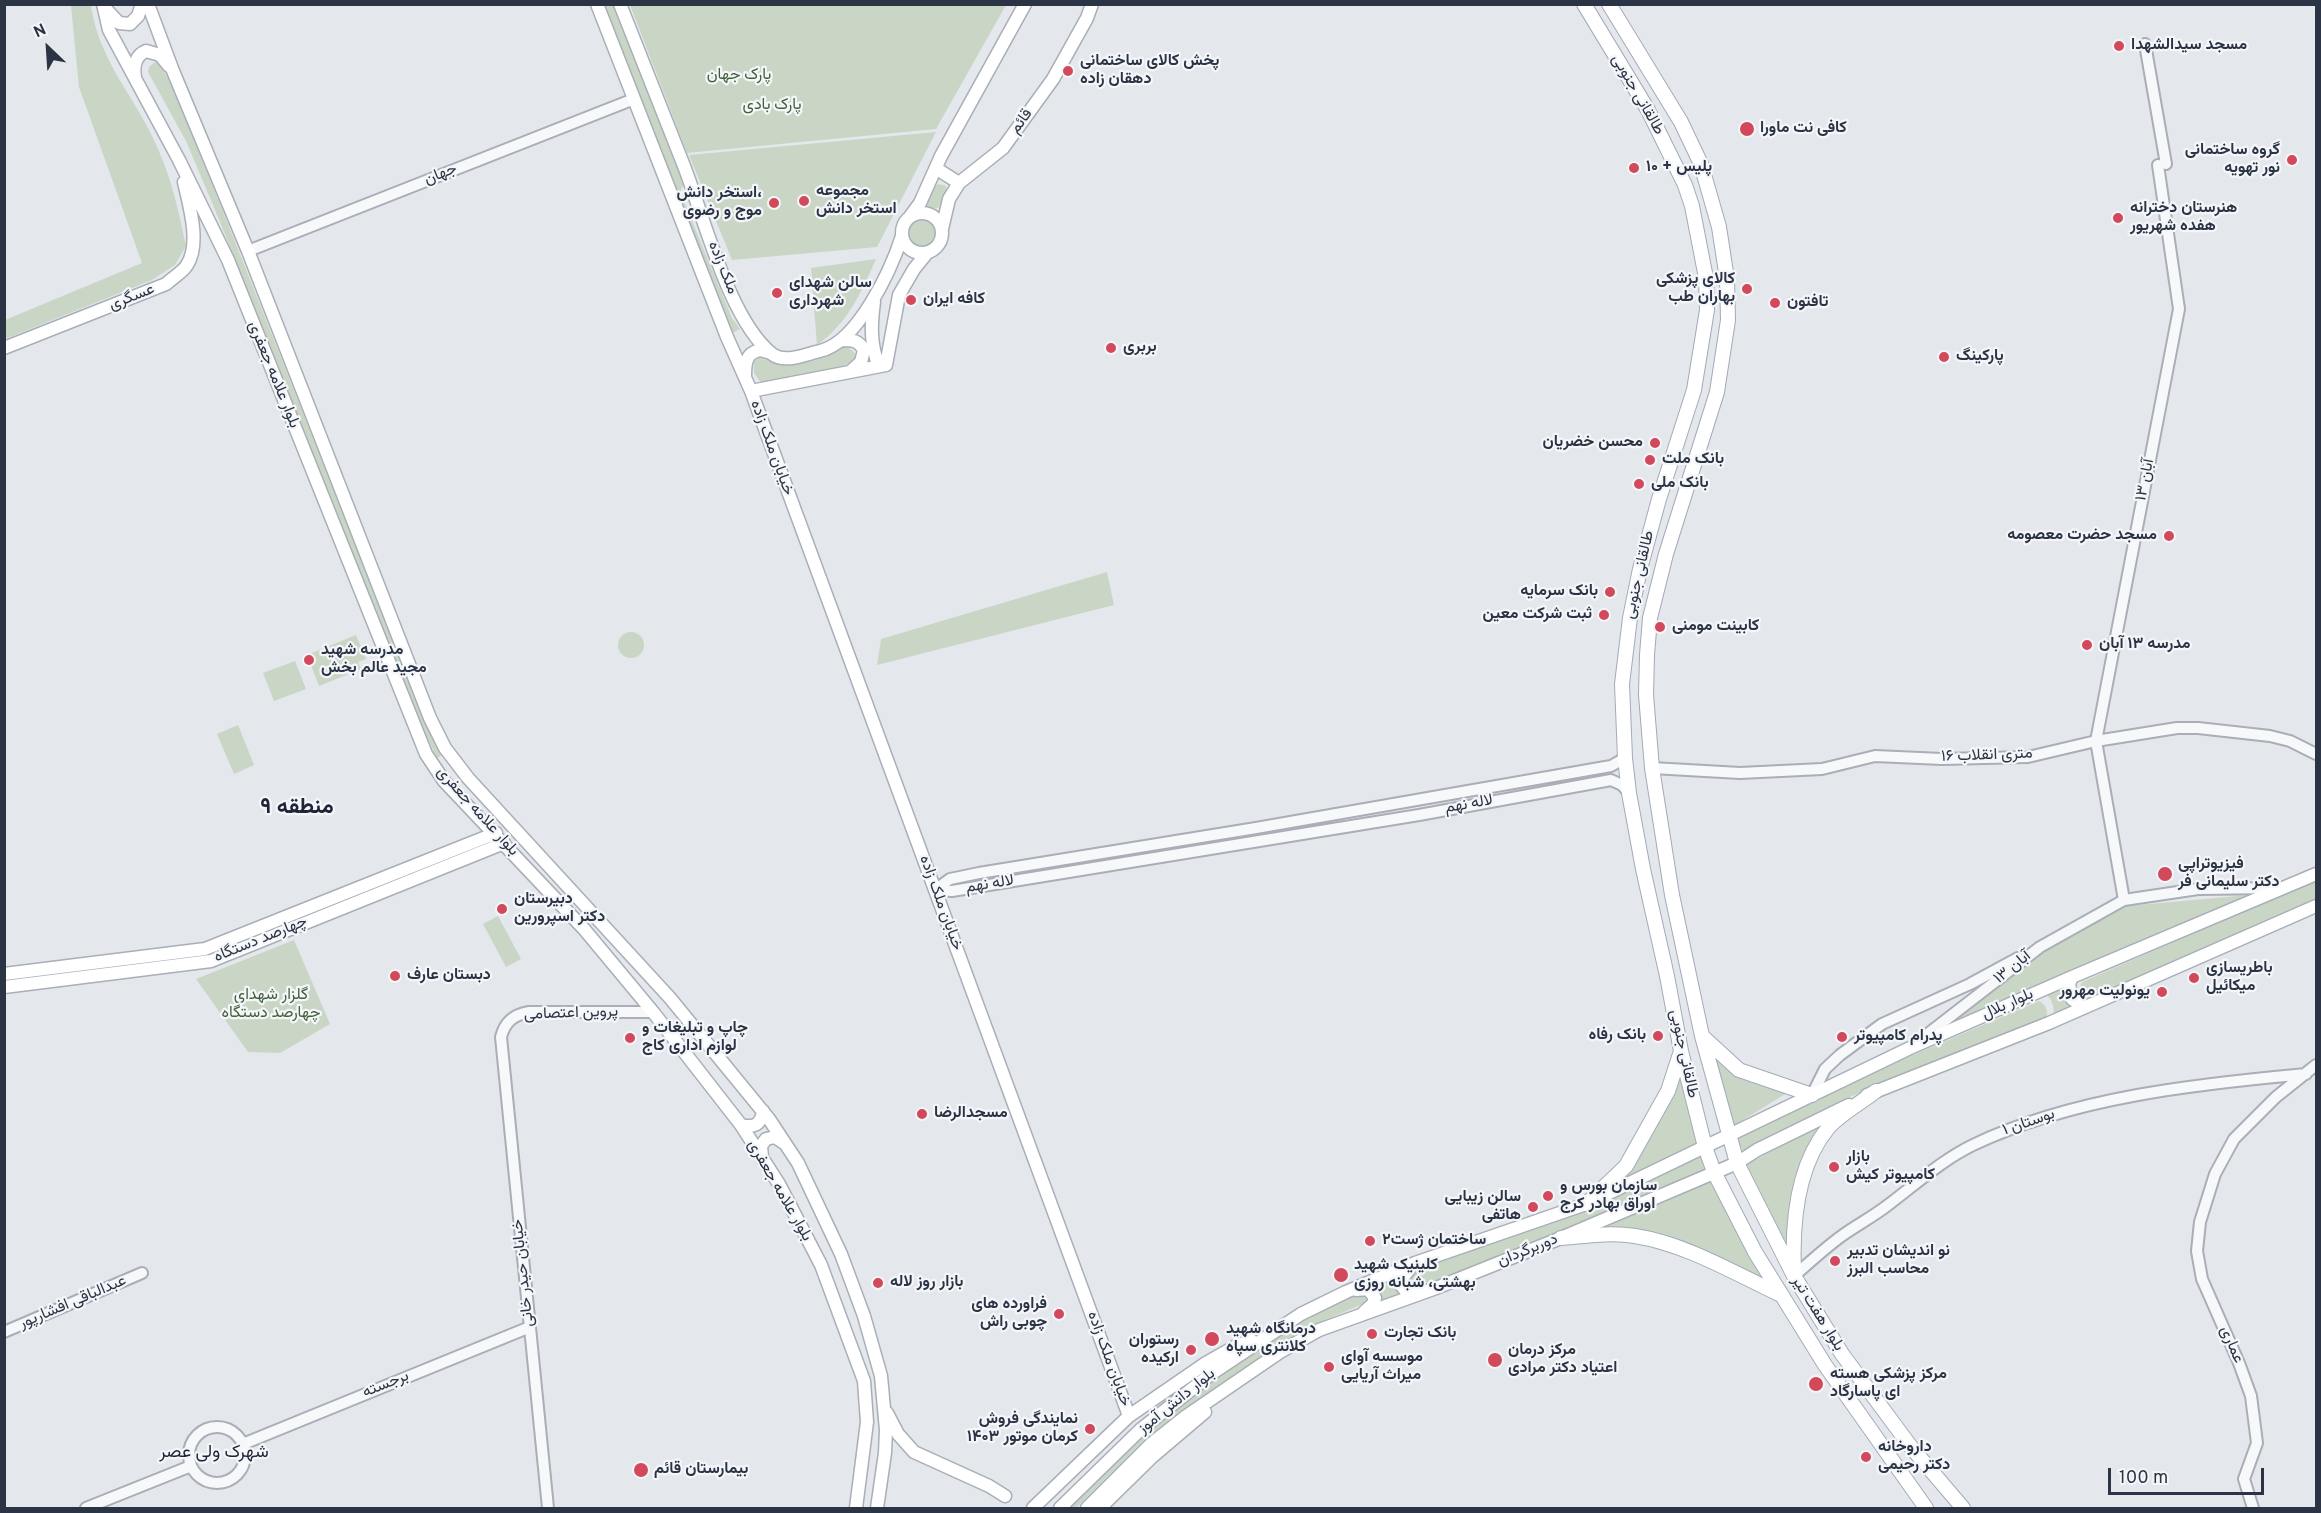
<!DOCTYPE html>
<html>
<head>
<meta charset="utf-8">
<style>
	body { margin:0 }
	#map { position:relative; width:2321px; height:1513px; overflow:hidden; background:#e4e7ec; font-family:Overpass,sans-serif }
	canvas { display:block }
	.frame { position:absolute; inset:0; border:6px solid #2b3445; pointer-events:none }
	.north { position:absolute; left:18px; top:18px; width:60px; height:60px; -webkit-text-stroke:4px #f4f6f9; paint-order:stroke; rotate:335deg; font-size:16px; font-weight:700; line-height:24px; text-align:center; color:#2b3445 }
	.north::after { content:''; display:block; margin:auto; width:21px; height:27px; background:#2b3445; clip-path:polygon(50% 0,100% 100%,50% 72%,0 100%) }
	.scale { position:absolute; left:2108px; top:1468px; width:156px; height:27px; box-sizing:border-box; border:3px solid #2b3445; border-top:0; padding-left:8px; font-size:18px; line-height:21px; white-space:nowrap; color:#2b3445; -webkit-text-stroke:4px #f4f6f9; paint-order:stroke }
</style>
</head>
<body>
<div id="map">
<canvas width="2321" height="1513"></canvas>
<div class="frame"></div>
<div class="north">N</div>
<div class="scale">100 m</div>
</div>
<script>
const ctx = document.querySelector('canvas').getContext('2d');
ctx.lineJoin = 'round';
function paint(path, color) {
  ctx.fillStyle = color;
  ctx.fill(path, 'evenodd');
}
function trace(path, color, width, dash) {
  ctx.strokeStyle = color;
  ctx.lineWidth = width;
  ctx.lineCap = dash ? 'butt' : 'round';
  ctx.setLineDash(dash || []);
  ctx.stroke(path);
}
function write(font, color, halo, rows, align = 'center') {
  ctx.font = font + ' Overpass,Vazirmatn,sans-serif';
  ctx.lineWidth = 4.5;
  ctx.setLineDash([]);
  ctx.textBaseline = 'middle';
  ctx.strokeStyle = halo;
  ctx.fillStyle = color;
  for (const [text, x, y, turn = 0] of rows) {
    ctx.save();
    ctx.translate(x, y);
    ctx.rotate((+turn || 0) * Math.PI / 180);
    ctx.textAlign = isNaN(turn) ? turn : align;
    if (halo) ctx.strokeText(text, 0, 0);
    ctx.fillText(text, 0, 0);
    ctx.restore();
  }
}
const green = new Path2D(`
	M 71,5 L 91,5 C 99,63 137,98 158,149 C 172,180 179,213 186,246 L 175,265 L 152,280 L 5,339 L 5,320 L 142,263 L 79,87 Z
	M 603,5 L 615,5 L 684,184 L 680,192 L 732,318 L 740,329 L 731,334 Z
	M 630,5 L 1006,5 L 936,129 L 687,153 Z
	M 155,62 L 159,63 L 171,84 L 224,214 L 424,718 L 442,755 L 437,758 L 417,716 L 218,217 L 186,141 L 148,72 L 149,67 Z
	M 936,132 L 877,247 L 732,260 L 689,155 Z
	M 939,184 L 946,186 L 947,192 L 938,208 L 929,209 L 925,205 L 934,186 Z
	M905 233a18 18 0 1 1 36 0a18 18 0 1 1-36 0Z
	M 876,259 C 861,293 848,323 817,345 L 811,268 Z
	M 845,346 C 890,368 771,381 761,383 L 754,373 L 754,362 L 759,358 C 782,365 807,366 829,355 C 835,352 839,348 845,346 Z
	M 1107,572 L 1114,605 L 877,665 L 881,639 Z
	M618 645a13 13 0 1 1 26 0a13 13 0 1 1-26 0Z
	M 356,635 L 366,659 L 358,662 L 361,669 L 319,686 L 307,655 Z
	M 295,661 L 306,689 L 274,701 L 263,673 Z
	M 238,725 L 254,765 L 234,774 L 217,734 Z
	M 2316,880 L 2316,899 L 2089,999 L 2081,996 L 2078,991 L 2082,982 Z
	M 2260,894 L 1940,1030 L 2043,951 L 2127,906 Z
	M 498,916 L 521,959 L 506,967 L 483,924 Z
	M 294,940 L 330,1024 L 280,1053 L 248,1052 L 196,979 Z
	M 2066,983 L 2078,1007 L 2054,1015 C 2054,1005 2052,998 2043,992 Z
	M 2039,1001 C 2046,1005 2047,1008 2047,1016 L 2045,1018 L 1845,1099 L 1745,1154 L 1736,1138 L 1913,1055 Z
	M 1713,1052 L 1792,1090 L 1733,1126 Z
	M 1684,1062 L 1700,1143 L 1607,1190 Z
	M 1832,1118 L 1793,1198 L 1787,1222 L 1789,1258 L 1746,1165 Z
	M 1703,1154 L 1708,1170 L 1508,1257 L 1422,1287 L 1409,1283 L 1408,1280 L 1417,1268 Z
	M 1710,1182 L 1770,1284 L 1733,1265 L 1597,1231 Z
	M 1402,1272 L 1410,1295 L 1381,1305 C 1383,1297 1382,1290 1373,1287 Z
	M 1366,1293 L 1369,1297 L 1367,1302 L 1316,1324 L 1239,1371 L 1146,1438 L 1076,1508 L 1067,1508 L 1146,1432 L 1233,1366 L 1308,1317 L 1350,1296 Z`);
const tertiary = new Path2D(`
	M 2145,44 L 2166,164
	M 248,251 L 634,99
	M 1652,768 L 1740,773 L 1822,769 L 1875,756 L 1942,759 L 2028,757 L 2096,741 L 2177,728 L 2198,728 L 2270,736 L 2290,741 L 2316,754
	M 935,890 L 952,891 L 1419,815 L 1611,780 L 1622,785 L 1629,793
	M 935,890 L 950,879 L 979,873 L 1256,828 L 1611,766 L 1625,758
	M 2124,900 L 2096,741 L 2179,309 L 2158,165
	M 1916,1043 L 2040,947 L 2124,900 L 2198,889 L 2278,888
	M 1812,1095 L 1825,1069 L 1840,1055 L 1882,1024 L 1970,984 L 2018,958
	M 1794,1276 C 1810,1262 1826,1247 1843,1235 C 1857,1225 1874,1216 1888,1205 C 1916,1184 1942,1160 1973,1145 C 2073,1097 2197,1084 2306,1074
	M 4,1332 L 142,1273
	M189 1455a28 28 0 1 1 56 0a28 28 0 1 1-56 0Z
	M 243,1444 L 530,1327
	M 86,1508 L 191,1466
	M 548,1508 L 501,1037 C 505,1022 513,1015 529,1012 L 653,1012
	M 2253,1508 L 2244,1479 L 2257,1443 L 2251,1396 L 2239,1363 L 2202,1279 L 2197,1251 L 2200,1222 L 2215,1174 L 2234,1139 L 2276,1097 L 2316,1065`);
const secondary = new Path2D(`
	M 103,4 L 109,30 L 179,160 L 228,260 L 426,754 L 444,781 L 584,929 L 653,1012 L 741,1125 L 779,1184 L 821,1265 L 864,1381 L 867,1422 L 856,1508
	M 148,4 L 173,71 L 248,251 L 430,718 L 445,748 L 468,778 L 670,998 L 769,1119 L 798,1163 L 841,1254 L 864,1316 L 881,1376 L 886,1430 L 885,1453 L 877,1508
	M 597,4 L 727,337 L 751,391 L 1129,1416
	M 620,4 C 641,58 663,112 684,166 C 704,217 729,320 772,354 C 785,364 806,354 820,351 C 858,342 891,270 902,236
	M 105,8 L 119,23 L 130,24 L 138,16 L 142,4
	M 135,77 C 133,66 136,55 146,51 L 160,55 L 169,66
	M 937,169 L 959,183
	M902 233a20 20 0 1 1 40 0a20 20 0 1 1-40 0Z
	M 909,218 L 920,203 L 941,156 L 1025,4
	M 942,229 L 949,199 L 959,183 L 1003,148 L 1053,79 L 1087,18 L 1092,4
	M 874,302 C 871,324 870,345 879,366
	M 841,340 C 853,340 858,340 864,350 L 861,362 L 851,371
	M 4,348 L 166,284 C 172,278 183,272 187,265 C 201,243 189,205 184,182
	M 745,376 C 745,363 746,353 760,350 L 771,353
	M 751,391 L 886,365 L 899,295 L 914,269 L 927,253
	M 4,974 L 205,949 L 496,833
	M 2072,977 L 2069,984 L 2072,999 L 2084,1007
	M 4,987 L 211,961 L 504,843
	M 1867,1095 L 2049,1023 L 2316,906
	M 741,1125 C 754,1128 761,1125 763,1111
	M 762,1157 L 761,1146 L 766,1139 L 775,1137 L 784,1143
	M 1412,1266 L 1403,1277 L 1401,1285 L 1405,1290 L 1418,1293
	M 1356,1290 L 1368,1289 L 1375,1298 L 1373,1304 L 1364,1312
	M 887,1413 L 898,1434 L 914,1452 L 989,1486 L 1005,1496
	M 1033,1508 L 1129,1416 L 1206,1363 L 1236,1346 L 1251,1340
	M 1060,1508 L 1140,1430 L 1211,1374 L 1301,1314 L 1346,1292 L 1415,1263 L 1586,1204 L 1910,1048 L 2072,977 L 2316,874
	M 1087,1508 L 1151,1444 L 1185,1417 L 1280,1352 L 1319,1330 L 1436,1288 L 1561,1238 L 1737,1163 L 1757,1150 L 1849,1105
	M 1100,1508 L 1152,1457 L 1205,1412`);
const primary = new Path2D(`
	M 1584,4 L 1648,110 L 1685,185 L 1692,206 L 1706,278 L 1707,310 L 1694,390 L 1659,499 L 1640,569 L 1630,618 L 1622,684 L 1625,758 L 1629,793 L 1643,869 L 1667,976 L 1681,1051 L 1705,1147 L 1714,1172 L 1755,1252 L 1825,1365 L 1926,1508
	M 1609,4 L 1681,122 L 1701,164 L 1719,227 L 1727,279 L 1728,320 L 1717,392 L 1666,554 L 1650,618 L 1647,655 L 1646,695 L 1652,768 L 1672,895 L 1702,1036 L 1737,1163 L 1794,1276 L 1842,1354 L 1911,1447 L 1963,1508
	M 1703,1037 L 1739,1070 L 1812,1095
	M 1586,1204 L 1626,1166 L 1668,1091 L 1681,1051
	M 1561,1238 C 1585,1236 1611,1232 1635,1236 C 1686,1244 1734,1273 1781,1295
	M 1794,1271 C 1792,1224 1796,1167 1828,1128 C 1839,1115 1862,1102 1876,1091`);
const markers = [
	[2119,46,6,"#d1495b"],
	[1068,71,6,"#d1495b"],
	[1747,129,8,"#d1495b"],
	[2292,160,6,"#d1495b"],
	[1634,168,6,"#d1495b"],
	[804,201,6,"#d1495b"],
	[774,203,6,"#d1495b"],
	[2118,218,6,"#d1495b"],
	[1747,289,6,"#d1495b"],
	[777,293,6,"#d1495b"],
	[911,300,6,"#d1495b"],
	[1775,303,6,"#d1495b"],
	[1111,348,6,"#d1495b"],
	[1944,357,6,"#d1495b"],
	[1655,443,6,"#d1495b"],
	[1650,460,6,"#d1495b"],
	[1639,484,6,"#d1495b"],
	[2169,536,6,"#d1495b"],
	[1610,592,6,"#d1495b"],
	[1604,615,6,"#d1495b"],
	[1660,627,6,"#d1495b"],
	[2087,645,6,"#d1495b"],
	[309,660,6,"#d1495b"],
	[2165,874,8,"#d1495b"],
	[502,909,6,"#d1495b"],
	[395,976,6,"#d1495b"],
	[2194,978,6,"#d1495b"],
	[2162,992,6,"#d1495b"],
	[1658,1036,6,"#d1495b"],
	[1842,1037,6,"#d1495b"],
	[630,1038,6,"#d1495b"],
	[922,1114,6,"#d1495b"],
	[1834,1167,6,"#d1495b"],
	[1548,1196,6,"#d1495b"],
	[1533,1207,6,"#d1495b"],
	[1370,1241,6,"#d1495b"],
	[1835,1261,6,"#d1495b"],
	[1341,1275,8,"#d1495b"],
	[878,1283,6,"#d1495b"],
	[1059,1314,6,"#d1495b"],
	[1372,1334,6,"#d1495b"],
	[1212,1339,8,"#d1495b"],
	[1191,1350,6,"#d1495b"],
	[1495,1360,8,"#d1495b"],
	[1329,1367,6,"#d1495b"],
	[1816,1384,8,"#d1495b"],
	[1090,1429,6,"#d1495b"],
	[1866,1457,6,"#d1495b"],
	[641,1470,8,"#d1495b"]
];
const poiNames = [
	["مسجد سیدالشهدا",2131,46],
	["پخش کالای ساختمانی",1080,62],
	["دهقان زاده",1080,80],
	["کافی نت ماورا",1760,129],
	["گروه‌ ساختمانی",2280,151,"right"],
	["نور تهویه",2280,169,"right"],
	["پلیس + ۱۰",1646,168],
	["مجموعه",816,192],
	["استخر دانش",816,210],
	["استخر دانش،",762,194,"right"],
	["موج و رضوی",762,212,"right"],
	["هنرستان دخترانه",2130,209],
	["هفده شهریور",2130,227],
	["کالای پزشکی",1735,280,"right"],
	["بهاران طب",1735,298,"right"],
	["سالن شهدای",789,284],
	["شهرداری",789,302],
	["کافه ایران",923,300],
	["تافتون",1787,303],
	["بربری",1123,348],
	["پارکینگ",1956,357],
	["محسن خضریان",1643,443,"right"],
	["بانک ملت",1662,460],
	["بانک ملی",1651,484],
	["مسجد حضرت معصومه",2157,536,"right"],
	["بانک سرمایه",1598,592,"right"],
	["ثبت شرکت معین",1592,615,"right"],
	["کابینت مومنی",1672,627],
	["مدرسه ۱۳ آبان",2099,645],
	["مدرسه شهید",321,651],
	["مجید عالم بخش",321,669],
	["فیزیوتراپی",2178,865],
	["دکتر سلیمانی فر",2178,883],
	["دبیرستان",514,900],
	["دکتر اسپرورین",514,918],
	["باطریسازی",2206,969],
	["میکائیل",2206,987],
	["دبستان عارف",407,976],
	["یونولیت مهرور",2150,992,"right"],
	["چاپ و تبلیغات و",642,1029],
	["لوازم اداری کاج",642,1047],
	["بانک رفاه",1646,1036,"right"],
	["پدرام کامپیوتر",1854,1037],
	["مسجدالرضا",934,1114],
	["بازار",1846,1158],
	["کامپیوتر کیش",1846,1176],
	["سازمان بورس و",1560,1187],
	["اوراق بهادر کرج",1560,1205],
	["سالن زیبایی",1521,1198,"right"],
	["هاتفی",1521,1216,"right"],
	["ساختمان ژست۲",1382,1241],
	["نو اندیشان تدبیر",1847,1252],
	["محاسب البرز",1847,1270],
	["کلینیک شهید",1354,1266],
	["بهشتی، شبانه روزی",1354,1284],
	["بازار روز لاله",890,1283],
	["فراورده های",1047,1305,"right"],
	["چوبی راش",1047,1323,"right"],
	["درمانگاه شهید",1226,1330],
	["کلانتری سپاه",1226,1348],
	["بانک تجارت",1384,1334],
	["رستوران",1179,1341,"right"],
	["ارکیده",1179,1359,"right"],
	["مرکز درمان",1508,1351],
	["اعتیاد دکتر مرادی",1508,1369],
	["موسسه آوای",1341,1358],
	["میراث آریایی",1341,1376],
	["مرکز پزشکی هسته",1830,1375],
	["ای پاسارگاد",1830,1393],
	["نمایندگی فروش",1078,1420,"right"],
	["۱۴۰۳ کرمان موتور",1078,1438,"right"],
	["داروخانه",1878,1448],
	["دکتر رحیمی",1878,1466],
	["بیمارستان قائم",654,1470]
];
const parkNames = [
	["پارک جهان",739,76],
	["پارک بادی",772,106],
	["گلزار شهدای",271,996],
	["چهارصد دستگاه",271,1014]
];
const streetNames = [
	["طالقانی جنوبی",1637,95,60],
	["قائم",1022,122,-54],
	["جهان",441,175,-22],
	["ملک زاده",722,268,68],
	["عسگری",132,298,-22],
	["بلوار علامه جعفری",273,375,68],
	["خیابان ملک زاده",771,448,70],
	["۱۳ آبان",2146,480,-79],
	["طالقانی جنوبی",1640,575,-77],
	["۱۶ متری انقلاب",1987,756,-2],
	["لاله نهم",1469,805,-10],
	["بلوار علامه جعفری",477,812,48],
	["لاله نهم",990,885,-9],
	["خیابان ملک زاده",940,903,70],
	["چهارصد دستگاه",261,940,-22],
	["۱۳ آبان",2013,968,-39],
	["بلوار بلال",2008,1005,-24],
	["پروین اعتصامی",571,1014,-2],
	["طالقانی جنوبی",1683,1054,78],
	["بوستان ۱",2029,1123,-19],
	["بلوار علامه جعفری",779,1191,60],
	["دوربرگردان",1528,1251,-22],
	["خیابان حیدر خانی",524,1273,-96],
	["عبدالباقی افشارپور",73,1303,-23],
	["بلوار هفت تیر",1817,1314,58],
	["عماری",2231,1345,67],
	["خیابان ملک زاده",1108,1359,70],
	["برجسته",386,1385,-22],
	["بلوار دانش آموز",1177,1402,-39]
];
const neighbourhoodNames = [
	["شهرک ولی عصر",214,1453]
];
const districtNames = [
	["منطقه ۹",297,809]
];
paint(green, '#c9d6c5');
trace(tertiary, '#a9aeb7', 14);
trace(secondary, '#a9aeb7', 15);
trace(primary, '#a3abb8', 16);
trace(tertiary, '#f7f8fa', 10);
trace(secondary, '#fff', 12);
trace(primary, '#fff', 14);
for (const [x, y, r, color] of markers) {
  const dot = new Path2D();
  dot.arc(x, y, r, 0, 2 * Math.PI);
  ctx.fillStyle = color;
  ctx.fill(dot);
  trace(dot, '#f4f6f9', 2);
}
write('bold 16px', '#2b3445', '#f4f6f9', poiNames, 'left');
write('16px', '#3f6138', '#f4f6f9', parkNames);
write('16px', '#2b3445', '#f4f6f9', streetNames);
write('18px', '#1d2536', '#f4f6f9', neighbourhoodNames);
write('bold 22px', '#1d2536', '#f4f6f9', districtNames);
</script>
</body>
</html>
